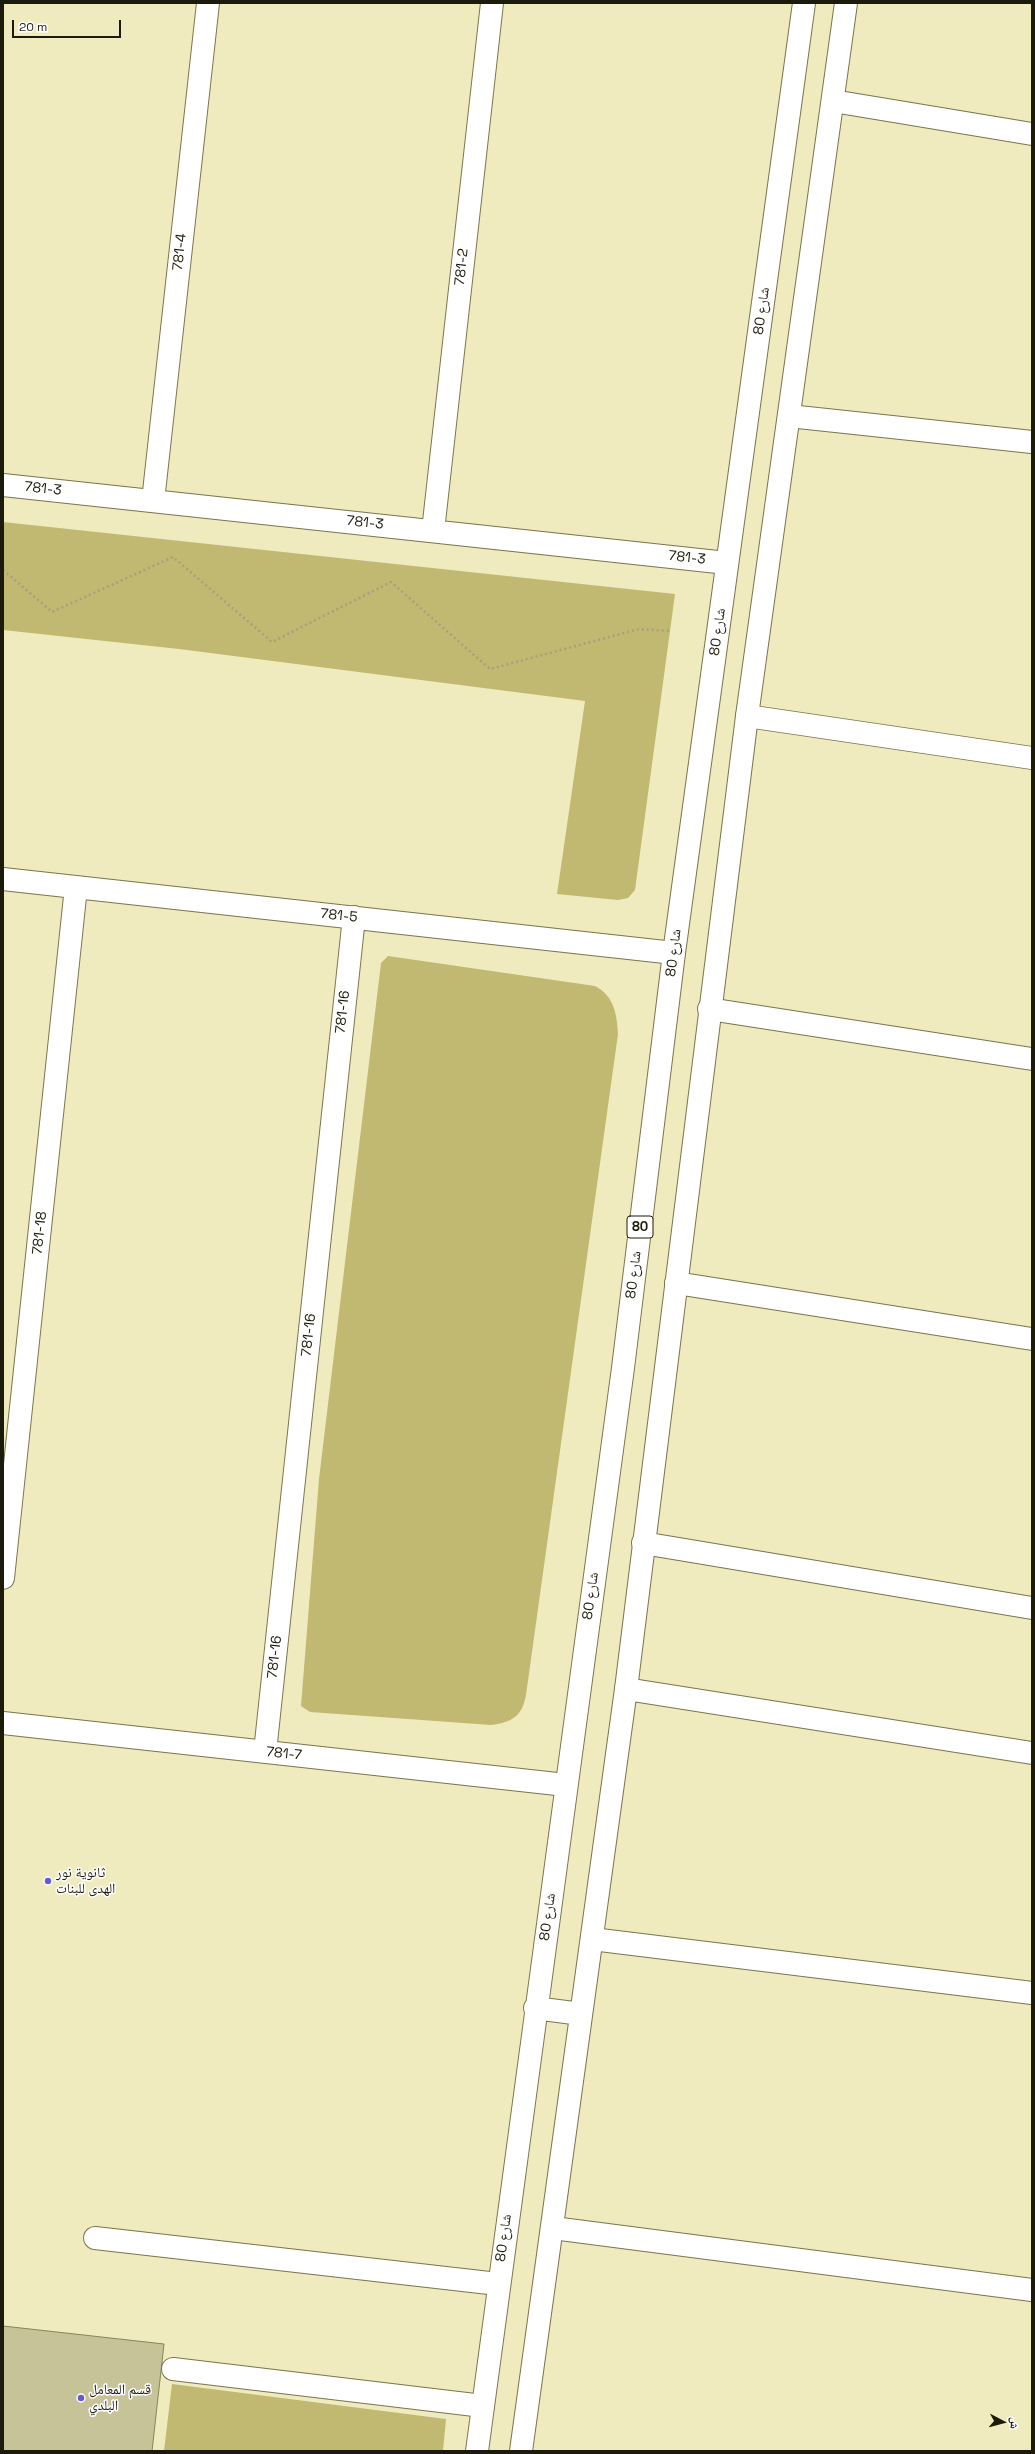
<!DOCTYPE html>
<html>
<head>
<meta charset="utf-8">
<style>
	body { margin:0 }
	#map { position:relative; width:1035px; height:2454px; overflow:hidden; background:#efebbe; font-family:"Space Grotesk","Noto Naskh Arabic",sans-serif }
	canvas { display:block }
	.frame { position:absolute; inset:0; border:4px solid #1c1a0a; pointer-events:none }
	.north { position:absolute; left:983px; top:2402px; width:40px; height:40px; -webkit-text-stroke:3px #fff; paint-order:stroke; rotate:96deg; font-size:11px; font-weight:700; line-height:16px; text-align:center; color:#1c1a0a }
	.north::after { content:''; display:block; margin:auto; width:14px; height:18px; background:#1c1a0a; clip-path:polygon(50% 0,100% 100%,50% 72%,0 100%) }
	.scale { position:absolute; left:12px; top:20px; width:109px; height:18px; box-sizing:border-box; border:2px solid #1c1a0a; border-top:0; padding-left:5px; font-size:12px; line-height:14px; white-space:nowrap; color:#1c1a0a; -webkit-text-stroke:3px #fff; paint-order:stroke }
</style>
</head>
<body>
<div id="map">
<canvas width="1035" height="2454"></canvas>
<div class="frame"></div>
<div class="north">ش</div>
<div class="scale">20 m</div>
</div>
<script>
const ctx = document.querySelector('canvas').getContext('2d');
ctx.lineJoin = 'round';
function paint(path, color) {
  ctx.fillStyle = color;
  ctx.fill(path, 'evenodd');
}
function trace(path, color, width, dash) {
  ctx.strokeStyle = color;
  ctx.lineWidth = width;
  ctx.lineCap = dash ? 'butt' : 'round';
  ctx.setLineDash(dash || []);
  ctx.stroke(path);
}
function write(font, color, halo, rows, align = 'center') {
  ctx.font = font + ' "Space Grotesk","Noto Naskh Arabic",sans-serif';
  ctx.lineWidth = 3;
  ctx.setLineDash([]);
  ctx.textBaseline = 'middle';
  ctx.strokeStyle = halo;
  ctx.fillStyle = color;
  for (const [text, x, y, turn = 0] of rows) {
    ctx.save();
    ctx.translate(x, y);
    ctx.rotate((+turn || 0) * Math.PI / 180);
    ctx.textAlign = isNaN(turn) ? turn : align;
    if (halo) ctx.strokeText(text, 0, 0);
    ctx.fillText(text, 0, 0);
    ctx.restore();
  }
}
const green = new Path2D(`
	M 3,522 L 675,594 L 635,890 L 628,898 L 618,900 L 557,894 L 585,701 L 179,649 L 3,630 Z
	M 388,956 L 595,986 C 614,996 617,1014 618,1034 L 526,1695 C 522,1716 513,1722 491,1725 L 310,1712 L 301,1706 L 319,1479 L 381,963 Z
	M 172,2384 L 446,2419 L 443,2451 L 164,2451 Z`);
const building = new Path2D(`
	M 3,2326 L 164,2344 L 152,2451 L 3,2451 Z`);
const path = new Path2D(`
	M 3,570 L 52,612 L 173,557 L 272,642 L 391,582 L 490,669 L 639,629 L 670,631`);
const minor = new Path2D(`
	M 833,101 L 1032,134
	M 789,416 L 1032,442
	M 3,485 L 727,563
	M 153,501 L 208,3
	M 433,531 L 492,3
	M 747,716 L 1032,758
	M 3,879 L 674,953
	M 709,1009 L 1032,1059
	M 676,1283 L 1032,1339
	M 643,1543 L 1032,1608
	M 3,1578 L 76,887
	M 626,1689 L 1032,1753
	M 3,1723 L 566,1785
	M 265,1752 L 354,917
	M 592,1939 L 1032,1993
	M 553,2228 L 1032,2290
	M 95,2238 L 498,2284
	M 173,2369 L 483,2406`);
const major = new Path2D(`
	M 535,2008 L 581,2014
	M 477,2451 L 623,1368 L 674,953 L 804,3
	M 521,2451 L 626,1689 L 747,716 L 846,3`);
const markers = [
	[48,1881,4,"#675bd4"],
	[81,2398,4,"#675bd4"]
];
const shields = [
	[640,1227,26]
];
const shieldNames = [
	["80",640,1227]
];
const streetNames = [
	["781-4",180,252,-84],
	["781-2",462,267,-84],
	["شارع 80",762,311,-82],
	["781-3",43,489,6],
	["781-3",365,523,6],
	["781-3",687,558,6],
	["شارع 80",718,632,-82],
	["781-5",339,916,6],
	["شارع 80",674,953,-83],
	["781-16",343,1012,-84],
	["781-18",40,1233,-84],
	["شارع 80",634,1275,-83],
	["781-16",309,1335,-84],
	["شارع 80",591,1596,-82],
	["781-16",275,1657,-84],
	["781-7",284,1754,6],
	["شارع 80",548,1917,-82],
	["شارع 80",504,2238,-82]
];
const poiNames = [
	["ثانوية نور",56,1873],
	["الهدى للبنات",56,1889],
	["قسم المعامل",89,2390],
	["البلدي",89,2406]
];
paint(green, '#c1b971');
paint(building, '#c7c398');
trace(building, '#87835a', 1);
trace(minor, '#79754d', 24);
trace(major, '#79754d', 24);
trace(path, '#a4a17e', 2.5, [2, 3]);
trace(minor, '#fff', 22);
trace(major, '#fff', 22);
for (const [x, y, r, color] of markers) {
  const dot = new Path2D();
  dot.arc(x, y, r, 0, 2 * Math.PI);
  ctx.fillStyle = color;
  ctx.fill(dot);
  trace(dot, '#fff', 1.5);
}
for (const [x, y, w] of shields) {
  const box = new Path2D();
  box.roundRect(x - w / 2, y - 11, w, 22, 3);
  ctx.fillStyle = '#fff';
  ctx.fill(box);
  trace(box, '#1c1a0a', 1);
}
write('bold 13px', '#1c1a0a', null, shieldNames);
write('14px', '#1c1a0a', '#fff', streetNames);
write('14px', '#1c1a0a', '#fff', poiNames, 'left');
</script>
</body>
</html>
